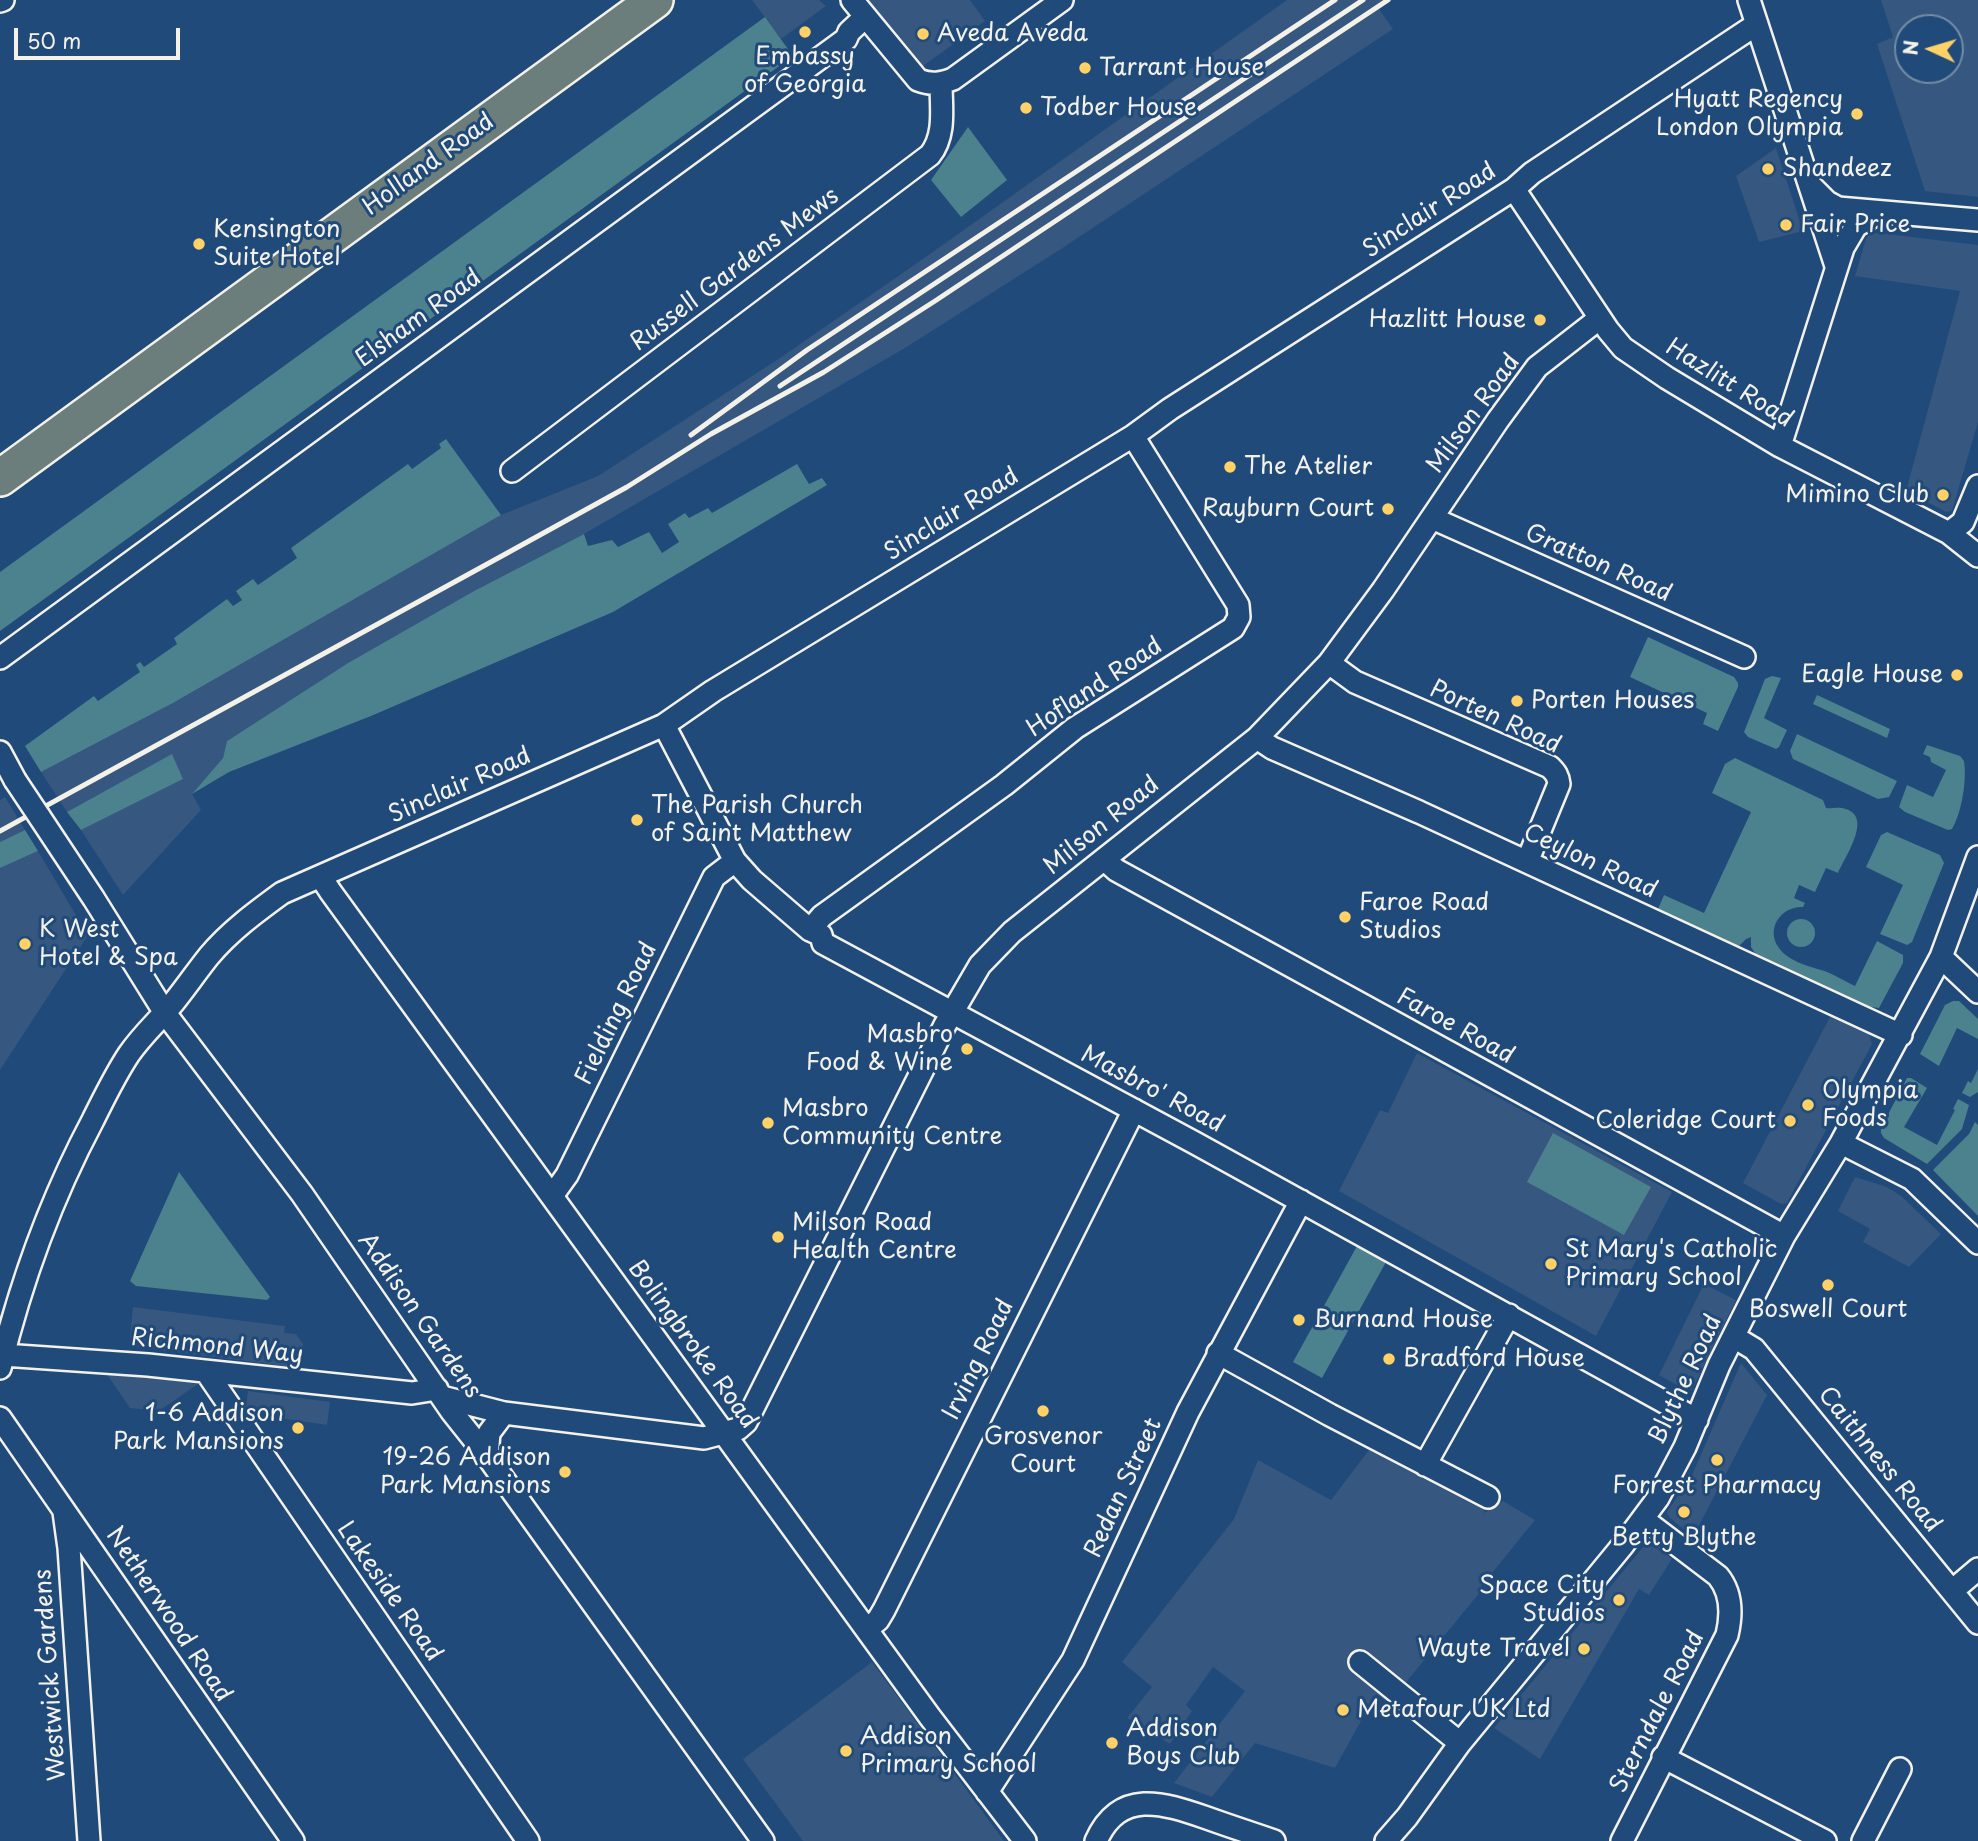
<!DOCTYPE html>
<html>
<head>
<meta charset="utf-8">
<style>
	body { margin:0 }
	#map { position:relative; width:1978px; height:1841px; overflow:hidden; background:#1f4a7a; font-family:"Playpen Sans",sans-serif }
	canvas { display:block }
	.north { position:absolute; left:1894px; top:14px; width:70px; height:70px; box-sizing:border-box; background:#1f4a7a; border:2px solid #748da6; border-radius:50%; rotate:274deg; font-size:19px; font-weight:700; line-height:28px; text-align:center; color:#f4f1e8 }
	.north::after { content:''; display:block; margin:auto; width:24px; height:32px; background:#ffd166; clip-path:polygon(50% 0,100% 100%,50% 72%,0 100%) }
	.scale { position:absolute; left:14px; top:28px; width:166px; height:32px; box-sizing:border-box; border:4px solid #f4f1e8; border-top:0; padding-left:9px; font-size:21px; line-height:24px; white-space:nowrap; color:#f4f1e8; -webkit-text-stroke:5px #1f4a7a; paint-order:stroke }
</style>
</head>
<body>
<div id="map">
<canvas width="1978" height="1841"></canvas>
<div class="north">N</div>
<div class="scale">50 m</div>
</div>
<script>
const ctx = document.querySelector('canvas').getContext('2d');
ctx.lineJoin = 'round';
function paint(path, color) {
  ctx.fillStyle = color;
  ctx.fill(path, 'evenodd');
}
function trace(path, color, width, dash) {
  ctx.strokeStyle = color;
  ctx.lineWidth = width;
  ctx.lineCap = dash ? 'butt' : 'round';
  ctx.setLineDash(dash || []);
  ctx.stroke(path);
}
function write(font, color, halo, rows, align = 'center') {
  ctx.font = font + ' "Playpen Sans",sans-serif';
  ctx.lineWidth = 6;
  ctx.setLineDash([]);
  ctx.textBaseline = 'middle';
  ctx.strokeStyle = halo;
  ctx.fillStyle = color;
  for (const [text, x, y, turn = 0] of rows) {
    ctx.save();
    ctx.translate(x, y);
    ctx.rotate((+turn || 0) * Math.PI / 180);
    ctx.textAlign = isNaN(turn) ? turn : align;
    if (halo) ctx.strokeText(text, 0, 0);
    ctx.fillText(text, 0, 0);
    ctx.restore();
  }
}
const built = new Path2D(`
	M 752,0 L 819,0 L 826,6 L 781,39 Z
	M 869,0 L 970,0 L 985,21 L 919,69 Z
	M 1287,0 L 1392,0 L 1379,9 L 1393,29 L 1061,249 L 905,348 L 584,534 L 474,591 L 348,663 L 227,741 L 223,758 L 192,794 L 201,810 L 123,895 L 81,830 L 183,779 L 172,755 L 67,812 L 41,772 L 173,703 L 501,515 L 598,476 L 783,356 L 930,254 Z
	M 1881,0 L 1978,0 L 1978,197 L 1925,191 L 1877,44 L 1893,37 ZM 1908,28 L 1950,28 L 1950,70 L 1908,70 Z
	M 1776,148 L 1803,231 L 1759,242 L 1736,176 Z
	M 1879,233 L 1978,245 L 1978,422 L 1952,511 L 1946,512 L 1906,491 L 1960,291 L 1855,276 L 1866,239 L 1870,234 Z
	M 5,797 L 25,830 L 0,842 L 0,800 Z
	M 38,851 L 77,917 L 90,932 L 0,1070 L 0,868 Z
	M 1831,1015 L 1869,1034 L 1872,1044 L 1787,1203 L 1781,1204 L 1743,1183 Z
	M 1417,1053 L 1672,1192 L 1596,1336 L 1339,1191 L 1380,1110 L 1388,1113 Z
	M 1855,1177 L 1887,1187 L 1901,1196 L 1941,1234 L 1909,1267 L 1863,1242 L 1870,1229 L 1838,1211 Z
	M 1704,1284 L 1736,1300 L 1692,1390 L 1686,1390 L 1659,1375 Z
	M 133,1307 L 285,1326 L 284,1333 L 296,1334 L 303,1344 L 301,1368 L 129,1346 Z
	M 1741,1363 L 1767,1395 L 1693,1537 L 1669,1517 L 1667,1512 L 1692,1475 Z
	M 106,1373 L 118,1373 L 198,1384 L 159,1411 L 130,1408 Z
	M 248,1391 L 330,1402 L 327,1425 L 245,1413 Z
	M 1369,1450 L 1484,1510 L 1484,1513 L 1503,1501 L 1535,1520 L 1479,1589 L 1481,1591 L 1389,1703 L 1376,1694 L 1335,1768 L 1255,1743 L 1212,1797 L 1174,1783 L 1245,1691 L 1213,1667 L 1186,1705 L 1192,1711 L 1170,1744 L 1127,1718 L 1152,1687 L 1122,1662 L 1234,1519 L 1258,1460 L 1331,1500 Z
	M 1648,1541 L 1672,1559 L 1649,1595 L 1639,1589 L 1540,1759 L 1494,1728 Z
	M 872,1662 L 935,1747 L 1004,1841 L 803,1841 L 743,1759 Z`);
const green = new Path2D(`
	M 765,17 L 793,56 L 0,631 L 0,572 Z
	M 968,127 L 1007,180 L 961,217 L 931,180 Z
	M 446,439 L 501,515 L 173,703 L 41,772 L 25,746 L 94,696 L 98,701 L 140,672 L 136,665 L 140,662 L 144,667 L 177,644 L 174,638 L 227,599 L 233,606 L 242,600 L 236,591 L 253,579 L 258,585 L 297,558 L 291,548 L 408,464 L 412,469 L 441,448 L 439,444 Z
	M 797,464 L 809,484 L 822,478 L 827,485 L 613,612 L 371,716 L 229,772 L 192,794 L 223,758 L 227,741 L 348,663 L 474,591 L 584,534 L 588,546 L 612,540 L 618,547 L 649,532 L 662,553 L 679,542 L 668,524 L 685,513 L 689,518 L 708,508 L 712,513 Z
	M 1648,637 L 1734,677 L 1738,683 L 1738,687 L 1718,731 L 1703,724 L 1707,713 L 1630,677 Z
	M 1772,676 L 1781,678 L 1764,718 L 1787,730 L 1779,747 L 1776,749 L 1748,737 L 1744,732 L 1765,679 Z
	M 1817,695 L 1890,729 L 1887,738 L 1813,704 Z
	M 1797,734 L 1897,781 L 1889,797 L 1878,799 L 1793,759 L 1790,751 Z
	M 1927,745 L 1960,756 L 1964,761 C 1967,780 1962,812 1952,829 L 1948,830 L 1905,812 L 1899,807 L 1907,785 L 1933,797 L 1946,770 L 1931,762 L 1930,757 L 1923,754 Z
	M 172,754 L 183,779 L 81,830 L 67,812 Z
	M 1735,758 L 1823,800 L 1826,808 C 1831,809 1836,807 1842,808 C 1875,814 1846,855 1838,873 L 1826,868 L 1815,892 L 1799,885 L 1794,898 L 1805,903 L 1803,907 C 1781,906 1765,929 1779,948 C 1788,961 1808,966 1821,970 C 1832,973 1844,981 1855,986 L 1877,941 L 1903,955 L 1903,963 L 1879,1008 L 1871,1007 L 1757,956 L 1751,947 L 1751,937 L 1746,939 L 1739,946 L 1736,945 L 1658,909 L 1664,895 L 1704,913 L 1751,812 L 1712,793 L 1725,764 Z
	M 25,830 L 38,851 L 0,868 L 0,842 Z
	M 1887,832 L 1940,855 L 1944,863 L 1912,942 L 1907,945 L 1880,934 L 1903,885 L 1866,867 L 1881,835 Z
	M1787 933a14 14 0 1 1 28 0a14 14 0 1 1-28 0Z
	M 1953,1001 L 1959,1001 L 1978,1019 L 1978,1039 L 1957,1028 L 1939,1066 L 1920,1054 L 1945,1005 Z
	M 1978,1069 L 1978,1092 L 1970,1097 L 1962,1093 L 1968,1081 L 1971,1083 Z
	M 1907,1078 L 1911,1078 L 1927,1088 L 1904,1127 L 1937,1145 L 1955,1110 L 1953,1109 L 1958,1099 L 1969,1105 L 1962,1129 L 1927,1164 L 1884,1138 L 1881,1133 L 1881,1128 Z
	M 1975,1122 L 1978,1125 L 1978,1216 L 1933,1170 L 1969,1134 Z
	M 1553,1133 L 1651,1187 L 1624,1235 L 1527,1182 Z
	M 179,1172 L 270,1297 L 267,1300 L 136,1286 L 130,1281 Z
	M 1357,1246 L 1386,1262 L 1322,1378 L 1293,1362 Z`);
const minor = new Path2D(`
	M 852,0 L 918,80 C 931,85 940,84 953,79 L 1062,0
	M 1749,0 L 1836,266
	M 0,1 L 3,0
	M 1811,186 L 1827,202 L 1838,208 L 1978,220
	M 1514,189 L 1608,330 L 1623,348 L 1667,378 L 1780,446 L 1949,533 L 1978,556
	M 1780,446 L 1843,248 L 1856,226 L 1880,212
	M 512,471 L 930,155 C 946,135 941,108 941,83
	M 1432,518 L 1744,657
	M 1949,533 L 1963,522 L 1978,486
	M 0,658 L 846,39 L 849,32 L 865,17
	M 1329,663 L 1355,682 L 1550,767 C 1556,773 1558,776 1559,784 L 1527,862
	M 664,725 L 735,861 L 752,880 L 810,930 L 821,935 L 823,943 L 1195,1143 L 1697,1420
	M 1257,738 L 1272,748 L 1419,812 L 1901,1035
	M 0,752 L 15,780
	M 39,816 L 94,899 L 165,1013 L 302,1194 L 452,1412 L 487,1456 L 763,1841
	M 1104,859 L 1116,870 L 1784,1236
	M 321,877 L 330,891 L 930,1717 L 1025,1841
	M 810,930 L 822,916 L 1004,785 L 1075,728 L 1233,628 L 1239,617 L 1238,605 L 1133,436
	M 1941,957 L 1978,992
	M 1841,1143 L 1912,1179 L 1978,1243
	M 552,1196 L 567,1175 L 714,877 L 735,861
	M 1734,1337 L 1754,1349 L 1978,1623
	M 1218,1353 L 1330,1415 L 1488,1497
	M 3,1355 L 148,1365 L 412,1393 L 437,1389
	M 0,1368 C 21,1281 51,1199 93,1120 C 104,1098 115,1075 129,1054 C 142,1035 159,1020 174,1002 C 186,987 197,971 209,956 C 230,931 256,912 282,893 L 664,725 L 713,691 L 1133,436 L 1170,409 L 1514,189 L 1532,173 L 1757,24
	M 207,1373 L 528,1841
	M 442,1397 L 504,1413 L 704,1438 L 738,1429 L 746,1422 L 945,1025 L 980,965 L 1012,932 L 1257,738 L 1329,663 L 1383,590 L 1498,420 L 1537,367 L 1600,318
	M 0,1418 L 293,1841
	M 487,1456 L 489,1433 L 504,1413
	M 1425,1465 L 1509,1315
	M 64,1512 L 69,1548 L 89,1841
	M 1952,1591 L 1978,1569
	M 867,1629 L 878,1620 L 884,1610 L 1134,1110
	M 1360,1662 L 1460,1743
	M 1663,1757 L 1825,1841
	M 987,1792 L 1073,1660 L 1188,1412 L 1301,1201
	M 1096,1841 C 1120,1788 1163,1803 1207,1818 C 1229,1826 1251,1833 1274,1841
	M 1386,1841 L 1407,1817 L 1460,1743 L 1623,1545 L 1658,1498 L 1685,1447 L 1719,1365 L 1784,1236 L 1841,1143 L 1941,957 L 1978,857
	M 1622,1841 L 1727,1635 C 1732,1614 1732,1593 1718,1576 L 1643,1519
	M 1863,1841 L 1900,1769`);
const trunk = new Path2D(`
	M 0,478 L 655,0`);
const rail = new Path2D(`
	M 780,386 L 1363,0
	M 691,435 L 807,350 L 1335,0
	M 0,831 L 500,557 L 627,487 L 711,434 L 824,372 L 935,301 L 1388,0`);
const minorBridge = new Path2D(`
	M 15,780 L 39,816`);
const markers = [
	[805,32,7,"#ffd166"],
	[923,34,7,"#ffd166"],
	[1085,68,7,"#ffd166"],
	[1026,108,7,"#ffd166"],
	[1857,114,7,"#ffd166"],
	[1768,169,7,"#ffd166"],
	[1786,225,7,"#ffd166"],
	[199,244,7,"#ffd166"],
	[1540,320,7,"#ffd166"],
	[1230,467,7,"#ffd166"],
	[1943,495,7,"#ffd166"],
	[1388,509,7,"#ffd166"],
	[1957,675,7,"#ffd166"],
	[1517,701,7,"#ffd166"],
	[637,820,7,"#ffd166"],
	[1345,917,7,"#ffd166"],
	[25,944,7,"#ffd166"],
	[967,1049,7,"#ffd166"],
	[1808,1105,7,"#ffd166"],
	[1790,1121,7,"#ffd166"],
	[768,1123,7,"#ffd166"],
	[778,1237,7,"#ffd166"],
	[1551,1264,7,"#ffd166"],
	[1828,1285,7,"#ffd166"],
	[1299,1320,7,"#ffd166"],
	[1389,1359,7,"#ffd166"],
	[1043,1411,7,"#ffd166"],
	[298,1428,7,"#ffd166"],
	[1717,1460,7,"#ffd166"],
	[565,1472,7,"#ffd166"],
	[1684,1512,7,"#ffd166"],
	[1619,1600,7,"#ffd166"],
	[1584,1649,7,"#ffd166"],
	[1343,1710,7,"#ffd166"],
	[1112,1743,7,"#ffd166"],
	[846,1751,7,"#ffd166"]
];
const poiNames = [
	["Aveda Aveda",937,34],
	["Embassy",805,57,"center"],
	["of Georgia",805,85,"center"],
	["Tarrant House",1099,68],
	["Hyatt Regency",1843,100,"right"],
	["London Olympia",1843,128,"right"],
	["Todber House",1040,108],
	["Shandeez",1782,169],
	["Fair Price",1800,225],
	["Kensington",213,230],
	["Suite Hotel",213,258],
	["Hazlitt House",1526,320,"right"],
	["The Atelier",1244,467],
	["Mimino Club",1929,495,"right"],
	["Rayburn Court",1374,509,"right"],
	["Eagle House",1943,675,"right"],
	["Porten Houses",1531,701],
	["The Parish Church",651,806],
	["of Saint Matthew",651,834],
	["Faroe Road",1359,903],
	["Studios",1359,931],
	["K West",39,930],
	["Hotel & Spa",39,958],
	["Masbro",953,1035,"right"],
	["Food & Wine",953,1063,"right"],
	["Olympia",1822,1091],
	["Foods",1822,1119],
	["Masbro",782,1109],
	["Community Centre",782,1137],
	["Coleridge Court",1776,1121,"right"],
	["Milson Road",792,1223],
	["Health Centre",792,1251],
	["St Mary's Catholic",1565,1250],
	["Primary School",1565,1278],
	["Boswell Court",1828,1310,"center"],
	["Burnand House",1313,1320],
	["Bradford House",1403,1359],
	["1-6 Addison",284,1414,"right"],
	["Park Mansions",284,1442,"right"],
	["Grosvenor",1043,1437,"center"],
	["Court",1043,1465,"center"],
	["19-26 Addison",551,1458,"right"],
	["Park Mansions",551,1486,"right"],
	["Forrest Pharmacy",1717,1486,"center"],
	["Betty Blythe",1684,1538,"center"],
	["Space City",1605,1586,"right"],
	["Studios",1605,1614,"right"],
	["Wayte Travel",1570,1649,"right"],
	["Metafour UK Ltd",1357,1710],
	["Addison",1126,1729],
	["Boys Club",1126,1757],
	["Addison",860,1737],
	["Primary School",860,1765]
];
const streetNames = [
	["Holland Road",429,165,-36],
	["Sinclair Road",1430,211,-33],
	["Russell Gardens Mews",735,270,-37],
	["Elsham Road",419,319,-36],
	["Hazlitt Road",1729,384,32],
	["Milson Road",1474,414,-54],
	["Sinclair Road",952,515,-32],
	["Gratton Road",1598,564,24],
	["Hofland Road",1095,688,-34],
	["Porten Road",1495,718,25],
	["Sinclair Road",460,786,-24],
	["Milson Road",1102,826,-39],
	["Ceylon Road",1590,862,25],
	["Fielding Road",617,1014,-64],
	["Faroe Road",1455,1027,29],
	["Masbro' Road",1152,1090,28],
	["Addison Gardens",419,1316,55],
	["Bolingbroke Road",692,1345,54],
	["Richmond Way",217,1347,6],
	["Irving Road",979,1360,-64],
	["Blythe Road",1686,1380,-65],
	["Caithness Road",1879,1460,51],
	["Redan Street",1124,1488,-65],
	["Lakeside Road",389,1592,55],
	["Netherwood Road",168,1615,56],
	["Westwick Gardens",51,1675,-94],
	["Sterndale Road",1658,1712,-63]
];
paint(built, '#36577f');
paint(green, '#4c818e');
trace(minor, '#f4f1e8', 26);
trace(trunk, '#f4f1e8', 40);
trace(minor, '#1f4a7a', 21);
trace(trunk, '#6c7e7c', 35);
trace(rail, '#f4f1e8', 5);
trace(minorBridge, '#f4f1e8', 26, []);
trace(minorBridge, '#1f4a7a', 21);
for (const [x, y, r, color] of markers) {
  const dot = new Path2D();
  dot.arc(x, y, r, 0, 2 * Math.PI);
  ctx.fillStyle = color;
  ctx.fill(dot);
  trace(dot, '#1f4a7a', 2.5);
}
write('24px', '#f4f1e8', '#1f4a7a', poiNames, 'left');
write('24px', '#f4f1e8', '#1f4a7a', streetNames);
</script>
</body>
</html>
